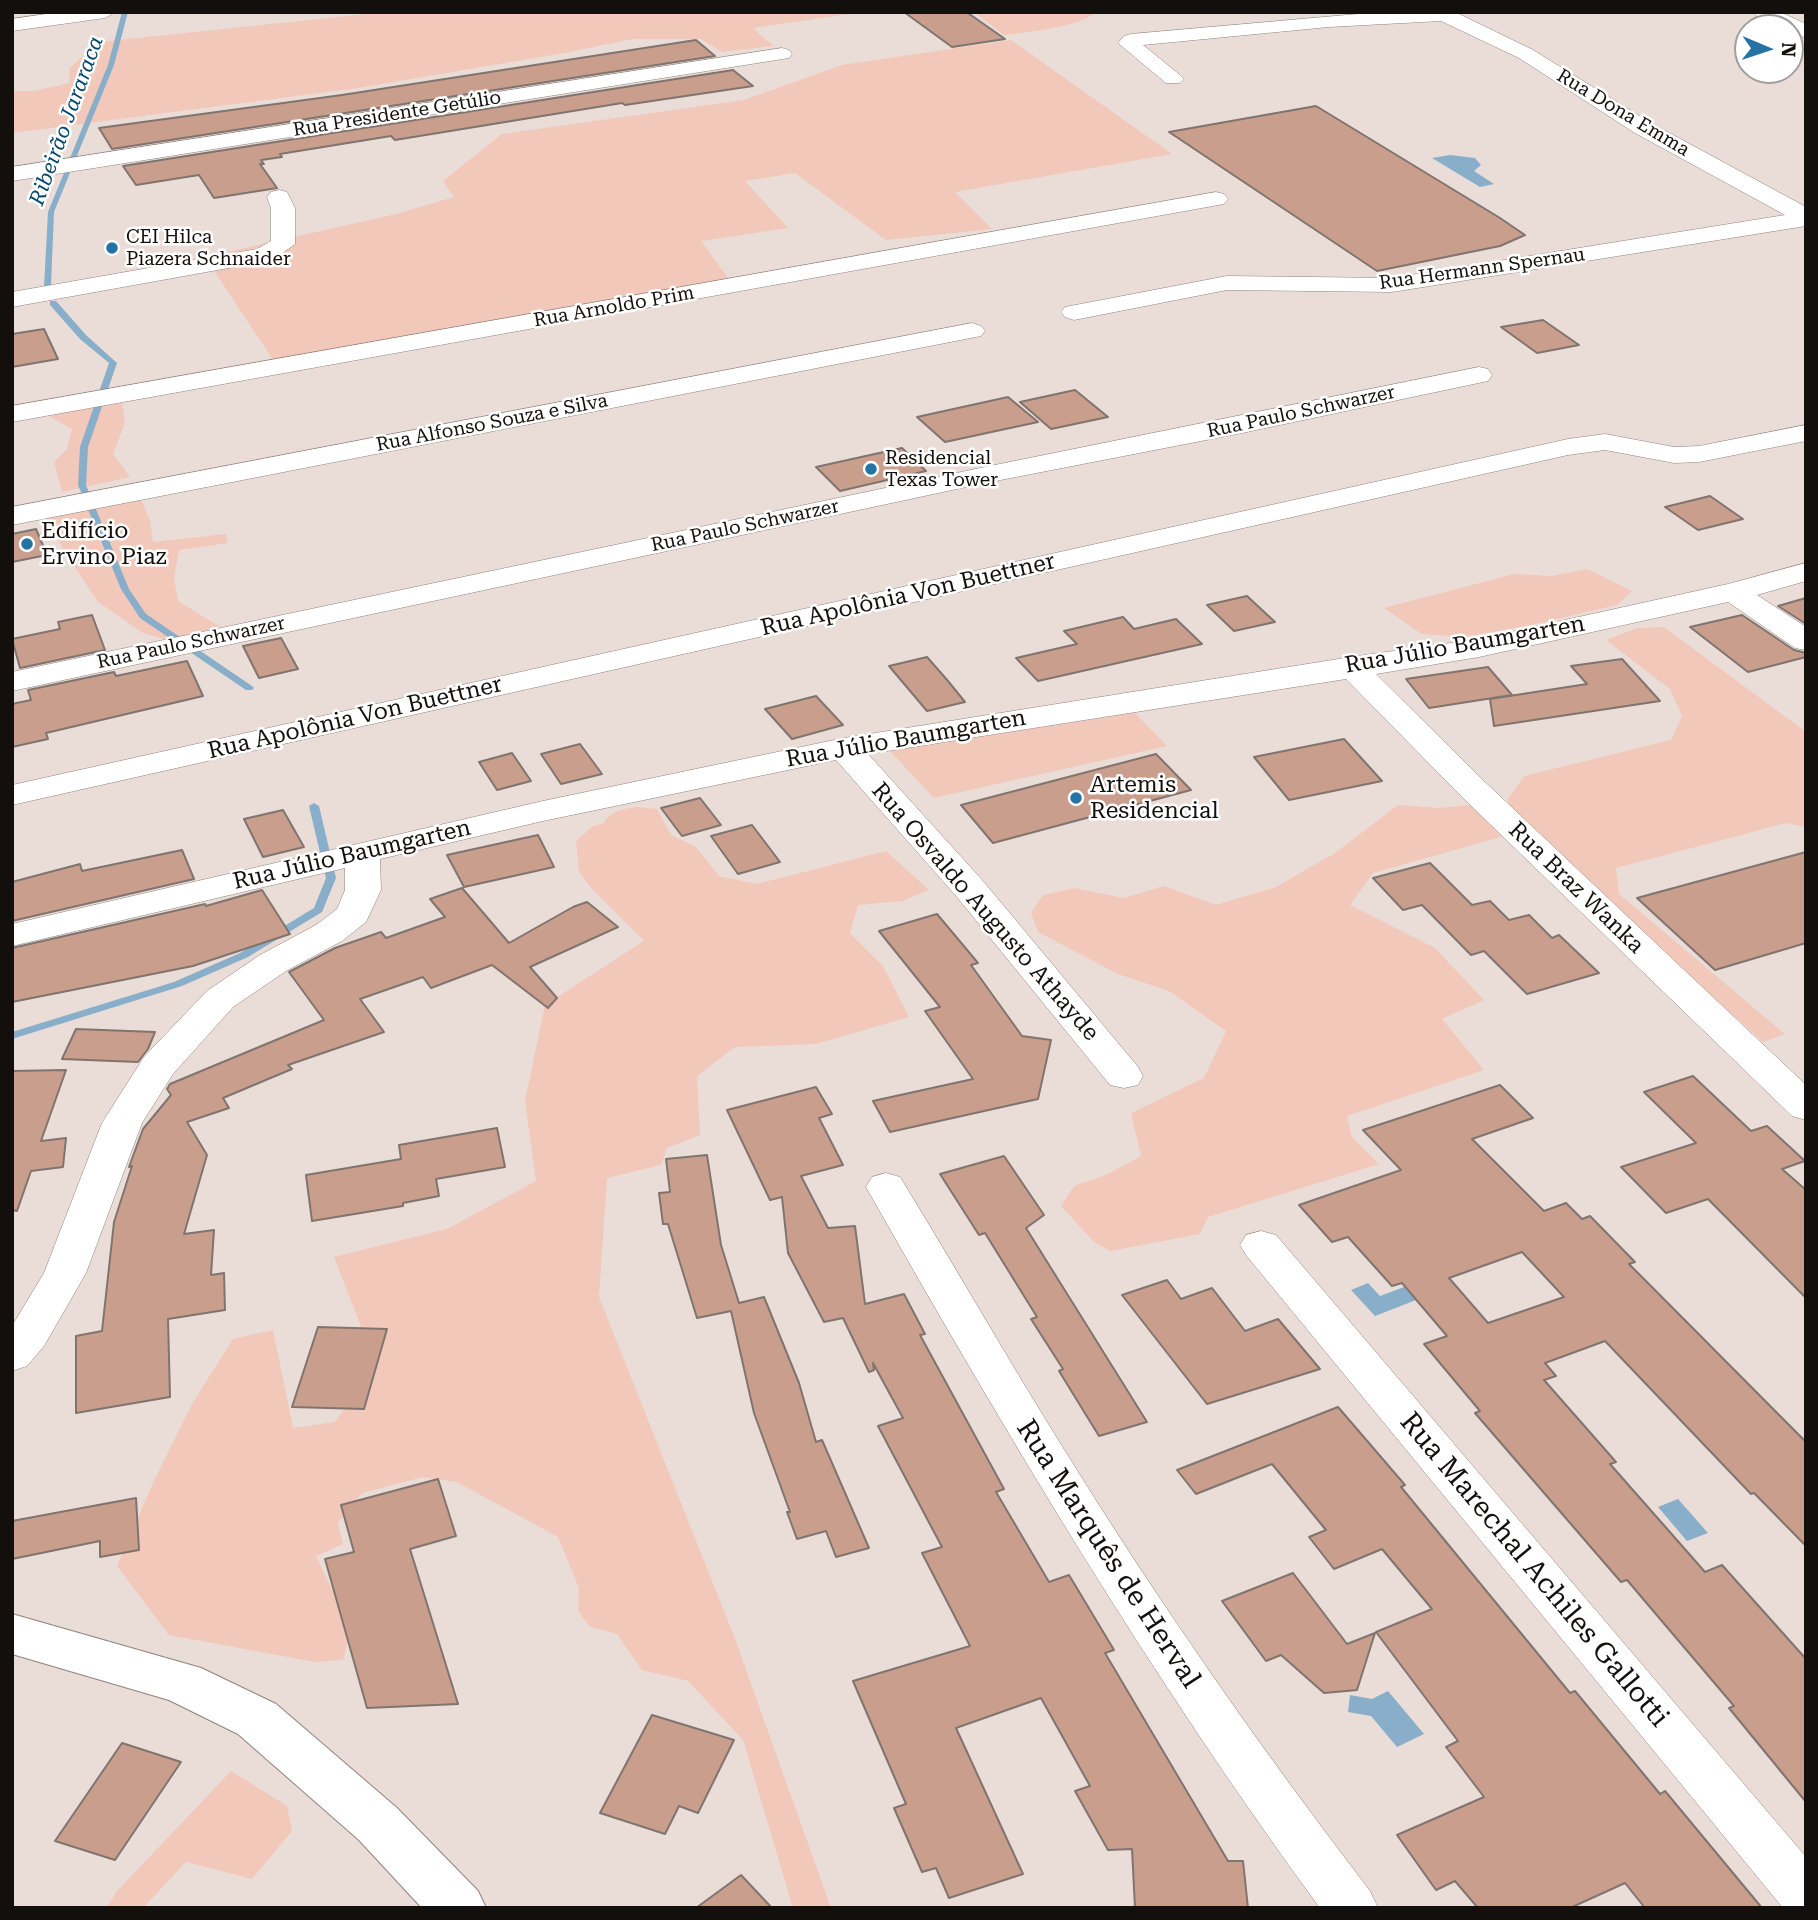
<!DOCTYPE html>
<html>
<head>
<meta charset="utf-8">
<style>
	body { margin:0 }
	#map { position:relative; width:1818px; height:1920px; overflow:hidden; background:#eaddd8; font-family:"Roboto Serif",serif }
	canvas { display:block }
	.frame { position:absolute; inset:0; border:14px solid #130f0d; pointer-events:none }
	.north { position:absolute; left:1734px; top:14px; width:70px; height:70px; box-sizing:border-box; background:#fff; border:2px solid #a19f9e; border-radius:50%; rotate:92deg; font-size:19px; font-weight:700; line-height:28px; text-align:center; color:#130f0d }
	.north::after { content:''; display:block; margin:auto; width:24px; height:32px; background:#2373a4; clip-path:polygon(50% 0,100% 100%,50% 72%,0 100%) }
</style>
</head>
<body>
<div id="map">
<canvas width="1818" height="1920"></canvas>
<div class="frame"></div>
<div class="north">N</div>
</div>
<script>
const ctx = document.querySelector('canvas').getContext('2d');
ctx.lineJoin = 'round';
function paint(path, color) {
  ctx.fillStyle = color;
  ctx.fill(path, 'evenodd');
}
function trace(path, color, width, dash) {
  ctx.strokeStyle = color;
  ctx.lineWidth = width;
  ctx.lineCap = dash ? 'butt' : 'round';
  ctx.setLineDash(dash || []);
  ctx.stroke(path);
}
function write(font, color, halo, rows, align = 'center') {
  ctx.font = font + ' "Roboto Serif",serif';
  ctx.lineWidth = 5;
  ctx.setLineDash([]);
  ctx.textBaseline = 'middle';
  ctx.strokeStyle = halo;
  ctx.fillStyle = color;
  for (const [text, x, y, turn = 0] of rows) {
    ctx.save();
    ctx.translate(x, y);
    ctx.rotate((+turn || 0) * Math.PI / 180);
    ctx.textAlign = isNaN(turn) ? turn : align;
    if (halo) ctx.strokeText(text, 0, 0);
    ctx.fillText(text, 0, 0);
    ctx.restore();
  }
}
const green = new Path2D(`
	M 385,12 L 863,12 L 753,28 L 773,46 L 722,52 L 701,39 L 633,39 L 564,53 L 358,88 L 12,133 L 12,91 L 34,91 L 69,83 L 70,68 L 99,42 Z
	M 974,12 L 1096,12 C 1080,27 1028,32 1004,35 Z
	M 1011,40 L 1172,154 L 955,192 L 992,229 L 886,240 L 795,173 L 745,181 L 788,228 L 701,241 L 729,279 L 273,360 L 205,257 L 396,214 L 454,197 L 443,181 L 502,134 L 744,100 L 842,65 Z
	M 122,403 L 125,423 L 113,454 L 130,477 L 62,492 L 54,462 L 67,449 L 72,429 L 47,415 Z
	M 141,500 L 150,520 L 153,542 L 226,534 L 228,543 L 179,550 L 174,578 L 178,601 L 219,626 L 200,633 L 164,639 L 143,633 L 98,602 L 64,551 L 47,517 Z
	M 1587,569 L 1632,591 L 1617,605 L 1531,625 L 1464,637 L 1422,634 L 1384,608 L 1514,574 L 1552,576 Z
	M 1664,627 L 1806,732 L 1806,827 L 1786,823 L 1616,868 L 1619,894 L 1785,1034 L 1763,1042 L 1514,817 L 1507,800 L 1524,776 L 1671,740 L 1682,716 L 1670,689 L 1606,640 L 1638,628 Z
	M 1135,713 L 1167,746 L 934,798 L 890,751 Z
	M 1480,804 L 1508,835 L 1373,873 L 1350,905 L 1435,948 L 1484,1000 L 1442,1019 L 1484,1070 L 1347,1116 L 1352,1137 L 1379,1164 L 1208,1217 L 1200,1234 L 1110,1251 L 1093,1241 L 1061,1206 L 1074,1186 L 1106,1175 L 1141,1156 L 1131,1113 L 1204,1078 L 1226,1031 L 1169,991 L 1118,974 L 1038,932 L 1031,913 L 1043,895 L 1074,888 L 1124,898 L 1164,886 L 1216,905 L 1276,887 L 1335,853 L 1398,805 L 1439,808 Z
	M 637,807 L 657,809 L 671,835 L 696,847 L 719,876 L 757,884 L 886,851 L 929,890 L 902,901 L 858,905 L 850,933 L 883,966 L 909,1017 L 816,1044 L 735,1047 L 697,1076 L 700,1135 L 667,1148 L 661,1165 L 607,1178 L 599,1297 L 734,1636 L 831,1908 L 793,1908 L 743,1740 L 688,1681 L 642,1670 L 617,1634 L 590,1627 L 578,1611 L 579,1588 L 558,1537 L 457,1482 L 423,1477 L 362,1493 L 338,1523 L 343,1544 L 316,1556 L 351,1629 L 343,1660 L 315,1662 L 169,1635 L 117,1566 L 152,1485 L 192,1404 L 233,1339 L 273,1330 L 293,1428 L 335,1422 L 376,1365 L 334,1257 L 447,1229 L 536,1181 L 525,1101 L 545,1005 L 644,941 L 592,889 L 579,872 L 576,841 L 593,826 L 603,824 C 611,810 623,809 637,807 Z
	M 231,1771 L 287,1806 L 292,1831 L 252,1879 L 186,1862 L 143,1908 L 106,1908 L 118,1890 Z`);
const water = new Path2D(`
	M 1450,155 L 1475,158 L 1481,165 L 1474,171 L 1494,184 L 1480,187 L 1432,158 Z
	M 1368,1283 L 1380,1296 L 1404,1287 L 1416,1300 L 1375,1316 L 1351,1290 Z
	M 1678,1499 L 1708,1533 L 1687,1541 L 1658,1507 Z
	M 1388,1691 L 1424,1734 L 1397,1747 L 1371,1716 L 1348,1712 L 1350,1695 L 1372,1699 Z`);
const stream = new Path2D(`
	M 122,12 L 128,12 L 114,65 L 54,212 L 51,285 L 44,287 L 48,212 L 108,65 Z
	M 50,301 L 56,301 L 86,335 L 117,363 L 88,447 L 86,485 L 129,589 L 146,614 L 252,686 L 254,688 L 252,690 L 246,690 L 140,618 L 121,589 L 78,485 L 80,447 L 109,363 L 80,339 L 50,305 Z
	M 314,803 L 319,806 L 336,878 L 322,912 L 248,957 L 182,986 L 12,1039 L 12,1032 L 174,982 L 240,953 L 314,908 L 326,878 L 309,806 Z`);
const building = new Path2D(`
	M 904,12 L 968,13 L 1005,39 L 952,47 Z
	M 696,40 L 715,56 L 112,149 L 99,128 L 342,95 Z
	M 733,70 L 753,86 L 625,105 L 622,103 L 395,140 L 391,136 L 280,154 L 282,157 L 261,160 L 264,164 L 260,164 L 277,188 L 271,189 L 214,198 L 199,175 L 136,185 L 123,166 Z
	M 1316,106 L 1500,218 L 1525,235 L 1500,246 L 1377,271 L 1169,132 Z
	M 1543,320 L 1579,345 L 1537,353 L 1501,327 Z
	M 44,329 L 58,359 L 12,367 L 12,334 Z
	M 1075,390 L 1108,417 L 1051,429 L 1020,402 Z
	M 1008,397 L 1038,422 L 945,442 L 917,417 Z
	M 902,448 L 926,471 L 840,491 L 816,467 Z
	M 1710,496 L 1743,519 L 1698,530 L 1665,507 Z
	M 36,529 L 47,555 L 12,562 L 12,534 Z
	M 1247,596 L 1275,622 L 1234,631 L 1207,605 Z
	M 1806,598 L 1806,624 L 1778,606 Z
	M 92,615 L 105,650 L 20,668 L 12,639 L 60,629 L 58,622 Z
	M 1742,615 L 1794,650 L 1806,653 L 1806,657 L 1748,672 L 1690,627 Z
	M 1123,617 L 1134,629 L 1176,619 L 1202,644 L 1038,681 L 1016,658 L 1077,644 L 1064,631 Z
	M 281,638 L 298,669 L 259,678 L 243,646 Z
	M 927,657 L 948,681 L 965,702 L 927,711 L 889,666 Z
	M 1622,659 L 1660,701 L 1494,726 L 1490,699 L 1587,684 L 1571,666 Z
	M 187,661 L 203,696 L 46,733 L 48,739 L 12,747 L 12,704 L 31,700 L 28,690 L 114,672 L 116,676 Z
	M 1488,667 L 1512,695 L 1429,708 L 1406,679 Z
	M 816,696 L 843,725 L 792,739 L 765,709 Z
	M 1344,739 L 1382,781 L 1289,800 L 1254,757 Z
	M 580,744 L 602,774 L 561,784 L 541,754 Z
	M 512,753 L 531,781 L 497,790 L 479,762 Z
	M 1156,754 L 1191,790 L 993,843 L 961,805 Z
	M 700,798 L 721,825 L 682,836 L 661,808 Z
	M 283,810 L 304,847 L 263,857 L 244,819 Z
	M 752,825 L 780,862 L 738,874 L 711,836 Z
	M 538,835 L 554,867 L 464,887 L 447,855 Z
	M 182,850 L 194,879 L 12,921 L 12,882 L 80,864 L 82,871 Z
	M 1806,852 L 1806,943 L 1715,970 L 1637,898 Z
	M 1430,863 L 1472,905 L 1490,901 L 1509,920 L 1529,915 L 1552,938 L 1559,935 L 1599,973 L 1527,994 L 1484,951 L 1471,955 L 1422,905 L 1403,910 L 1373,878 Z
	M 462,888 L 509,943 L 573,907 L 587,902 L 618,927 L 530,967 L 557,998 L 548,1008 L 492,965 L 431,988 L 423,977 L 360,999 L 384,1032 L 288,1065 L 292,1069 L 223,1098 L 229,1108 L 187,1122 L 207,1155 L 184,1234 L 214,1230 L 211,1275 L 224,1273 L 225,1310 L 168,1319 L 170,1397 L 76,1413 L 76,1336 L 102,1331 L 114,1222 L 132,1166 L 129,1167 L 143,1129 L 171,1095 L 167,1089 L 170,1084 L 324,1020 L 289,972 L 335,948 L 381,932 L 386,938 L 445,917 L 430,899 Z
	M 262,890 L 290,934 L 193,966 L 12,1002 L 12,948 L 205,904 L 206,906 Z
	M 937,914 L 978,963 L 971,965 L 1022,1036 L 1051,1040 L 1038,1099 L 890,1132 L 873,1101 L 973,1079 L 925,1011 L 940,1007 L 879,931 Z
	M 76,1029 L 155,1032 L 148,1049 L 138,1062 L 62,1059 Z
	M 66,1070 L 41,1141 L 66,1138 L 63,1167 L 31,1171 L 17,1211 L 12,1210 L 12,1071 Z
	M 1693,1076 L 1751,1131 L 1767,1126 L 1805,1161 L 1782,1169 L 1806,1190 L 1806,1298 L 1708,1199 L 1666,1213 L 1621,1167 L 1696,1143 L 1644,1092 Z
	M 1500,1085 L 1533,1118 L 1472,1139 L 1544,1211 L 1566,1203 L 1582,1219 L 1590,1216 L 1635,1262 L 1629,1264 L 1806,1442 L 1806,1546 L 1754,1493 L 1751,1494 L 1605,1341 L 1545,1363 L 1556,1376 L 1544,1380 L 1616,1462 L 1610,1464 L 1705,1572 L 1722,1565 L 1806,1659 L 1806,1802 L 1729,1708 L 1734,1706 L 1627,1580 L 1621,1582 L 1475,1413 L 1480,1411 L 1424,1344 L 1447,1336 L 1402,1283 L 1392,1286 L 1348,1237 L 1332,1242 L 1299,1205 L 1401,1170 L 1363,1130 ZM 1522,1252 L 1564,1297 L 1488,1323 L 1449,1278 Z
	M 816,1087 L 832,1114 L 819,1118 L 843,1165 L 801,1176 L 828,1228 L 855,1226 L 865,1304 L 904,1294 L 925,1334 L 920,1335 L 1004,1489 L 996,1492 L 1049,1582 L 1069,1575 L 1114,1650 L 1105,1653 L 1228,1861 L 1243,1861 L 1248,1908 L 1135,1908 L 1132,1849 L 1108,1850 L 1075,1791 L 1090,1786 L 1041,1698 L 956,1728 L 1023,1874 L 949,1898 L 936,1868 L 922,1872 L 894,1808 L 906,1804 L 853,1681 L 970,1646 L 922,1553 L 942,1547 L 878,1426 L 903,1418 L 873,1363 L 874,1370 L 869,1372 L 843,1318 L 824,1322 L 788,1253 L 782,1197 L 770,1200 L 727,1110 Z
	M 497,1128 L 505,1167 L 436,1179 L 439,1196 L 403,1203 L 403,1206 L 312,1221 L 306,1175 L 401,1159 L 399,1145 Z
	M 707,1155 L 721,1245 L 739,1303 L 764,1297 L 799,1383 L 816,1442 L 822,1440 L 869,1548 L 836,1557 L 826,1531 L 797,1539 L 787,1512 L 790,1512 L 754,1413 L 731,1311 L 697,1318 L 668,1224 L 663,1224 L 659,1193 L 670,1192 L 666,1159 Z
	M 1004,1156 L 1044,1215 L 1026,1228 L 1147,1422 L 1099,1436 L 1059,1371 L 1063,1369 L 1031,1319 L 1037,1317 L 985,1233 L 979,1235 L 940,1174 Z
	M 1167,1280 L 1181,1299 L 1212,1288 L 1245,1331 L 1278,1319 L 1320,1369 L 1207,1404 L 1122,1295 Z
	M 318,1327 L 387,1329 L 364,1409 L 292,1407 Z
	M 1338,1407 L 1405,1485 L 1401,1487 L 1570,1693 L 1575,1691 L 1660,1794 L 1665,1791 L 1762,1908 L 1645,1908 L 1625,1883 L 1570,1908 L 1478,1908 L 1455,1881 L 1436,1890 L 1397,1835 L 1484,1797 L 1446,1747 L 1458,1741 L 1376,1632 L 1432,1609 L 1382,1549 L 1334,1569 L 1309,1537 L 1326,1530 L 1272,1464 L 1196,1494 L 1177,1470 Z
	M 438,1479 L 456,1536 L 410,1549 L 458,1704 L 367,1708 L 325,1559 L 354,1552 L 341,1505 Z
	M 136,1498 L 139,1550 L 100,1557 L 100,1541 L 12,1559 L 12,1521 Z
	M 1293,1573 L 1347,1644 L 1375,1633 L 1357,1690 L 1324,1693 L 1281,1655 L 1266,1661 L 1222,1601 Z
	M 652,1715 L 734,1740 L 698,1813 L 679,1806 L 665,1834 L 600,1813 Z
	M 122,1743 L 181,1762 L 115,1860 L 55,1841 Z
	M 741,1875 L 772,1908 L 696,1908 Z`);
const minor = new Path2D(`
	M 60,12 L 115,12 L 105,18 L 12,31 L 12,19 Z
	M 1381,12 L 1455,12 L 1533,50 L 1651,123 L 1806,207 L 1806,226 L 1392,292 L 1227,290 L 1074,320 L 1065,317 L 1061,312 L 1065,307 L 1227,276 L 1392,278 L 1785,215 L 1635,133 L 1519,58 L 1441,21 L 1329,27 L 1143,45 L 1180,75 L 1184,79 L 1180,83 L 1166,83 L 1118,43 L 1124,36 L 1131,34 Z
	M 1753,12 L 1780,12 L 1806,24 L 1806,38 L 1790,32 L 1790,28 C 1778,28 1761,22 1753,12 Z
	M 782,48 L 789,50 L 792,54 L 789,58 L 12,181 L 12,167 Z
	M 279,190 L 287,192 L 295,208 L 295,244 L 273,260 L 12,307 L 12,292 L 257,249 L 271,241 L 271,208 L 267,197 L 271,192 Z
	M 1216,192 L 1224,194 L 1228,199 L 1224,204 L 12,422 L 12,406 Z
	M 972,323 L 981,326 L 985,331 L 981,336 L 12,525 L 12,507 Z
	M 1479,367 L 1488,369 L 1492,375 L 1488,381 L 1237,434 L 985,483 L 12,691 L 12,672 L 985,467 Z
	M 1806,425 L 1806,441 L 1699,462 L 1674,463 L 1605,450 L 1568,455 L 12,805 L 12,785 L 1568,439 L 1605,434 L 1674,447 L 1699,446 Z
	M 1806,563 L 1806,581 L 1757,595 L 1806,627 L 1806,650 L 1795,648 L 1728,602 L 1479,657 L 1376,674 L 1486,783 L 1806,1085 L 1806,1120 L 1792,1116 L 1462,797 L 1346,679 L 868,754 L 983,881 L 1138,1067 L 1143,1076 L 1138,1085 L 1124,1088 L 1110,1085 L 957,897 L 836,760 L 543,821 L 380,859 L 381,890 L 366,922 L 342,941 L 286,971 L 233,1007 L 173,1074 L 142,1123 L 86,1273 L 44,1346 L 27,1366 L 12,1371 L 12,1326 L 44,1273 L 102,1123 L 144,1057 L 207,991 L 260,955 L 316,925 L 337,909 L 345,890 L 345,868 L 12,946 L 12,924 L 543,801 L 844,738 L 1351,657 L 1479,639 L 1728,584 Z
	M 886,1173 L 900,1177 C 956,1268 1008,1360 1065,1451 C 1159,1603 1261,1749 1370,1891 L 1378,1908 L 1320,1908 C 1151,1678 1006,1434 866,1187 L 872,1177 Z
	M 1261,1231 L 1276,1235 L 1806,1857 L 1806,1908 L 1783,1908 L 1246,1255 L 1240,1245 L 1246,1235 Z`);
const major = new Path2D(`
	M 12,1614 L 201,1668 L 276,1704 L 397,1808 L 478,1891 L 486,1908 L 422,1908 L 359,1840 L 238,1734 L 169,1700 L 12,1654 Z`);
const markers = [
	[112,248,7,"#2373a4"],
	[871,469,7,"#2373a4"],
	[27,544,7,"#2373a4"],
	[1076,798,7,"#2373a4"]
];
const farStreetnames = [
	["Rua Dona Emma",1623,113,31],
	["Rua Presidente Getúlio",397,114,-9],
	["Rua Hermann Spernau",1482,269,-8],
	["Rua Arnoldo Prim",614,307,-10],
	["Rua Paulo Schwarzer",1301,412,-12],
	["Rua Alfonso Souza e Silva",492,423,-11],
	["Rua Paulo Schwarzer",745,526,-12],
	["Rua Paulo Schwarzer",191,643,-12]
];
const farPoinames = [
	["CEI Hilca",126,237],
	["Piazera Schnaider",126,259],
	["Residencial",885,458],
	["Texas Tower",885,480]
];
const farWaternames = [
	["Ribeirão Jararaca",67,121,-70]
];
const poiNames = [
	["Edifício",41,531],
	["Ervino Piaz",41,557],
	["Artemis",1090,785],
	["Residencial",1090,811]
];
const streetNames = [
	["Rua Apolônia Von Buettner",908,595,-13],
	["Rua Júlio Baumgarten",1465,645,-10],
	["Rua Apolônia Von Buettner",355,718,-13],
	["Rua Júlio Baumgarten",906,739,-10],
	["Rua Júlio Baumgarten",352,855,-13],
	["Rua Braz Wanka",1576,888,44],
	["Rua Osvaldo Augusto Athayde",985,912,49]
];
const nearStreetnames = [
	["Rua Marquês de Herval",1108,1554,57],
	["Rua Marechal Achiles Gallotti",1534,1570,50]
];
paint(green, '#f1c8b9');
paint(water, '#88aeca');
paint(stream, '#88aeca');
paint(building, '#ca9e8d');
trace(building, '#80746f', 2);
trace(minor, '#8f827e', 1);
trace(major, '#8f827e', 2);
paint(minor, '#fff');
paint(major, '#fff');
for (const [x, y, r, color] of markers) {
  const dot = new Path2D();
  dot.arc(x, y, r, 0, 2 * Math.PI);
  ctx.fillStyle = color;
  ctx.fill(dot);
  trace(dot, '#fff', 2.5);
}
write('19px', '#130f0d', '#fff', farStreetnames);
write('19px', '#130f0d', '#fff', farPoinames, 'left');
write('italic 21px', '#01476d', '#fff', farWaternames);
write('23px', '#130f0d', '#fff', poiNames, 'left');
write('23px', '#130f0d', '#fff', streetNames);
write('28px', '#130f0d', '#fff', nearStreetnames);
</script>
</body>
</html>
